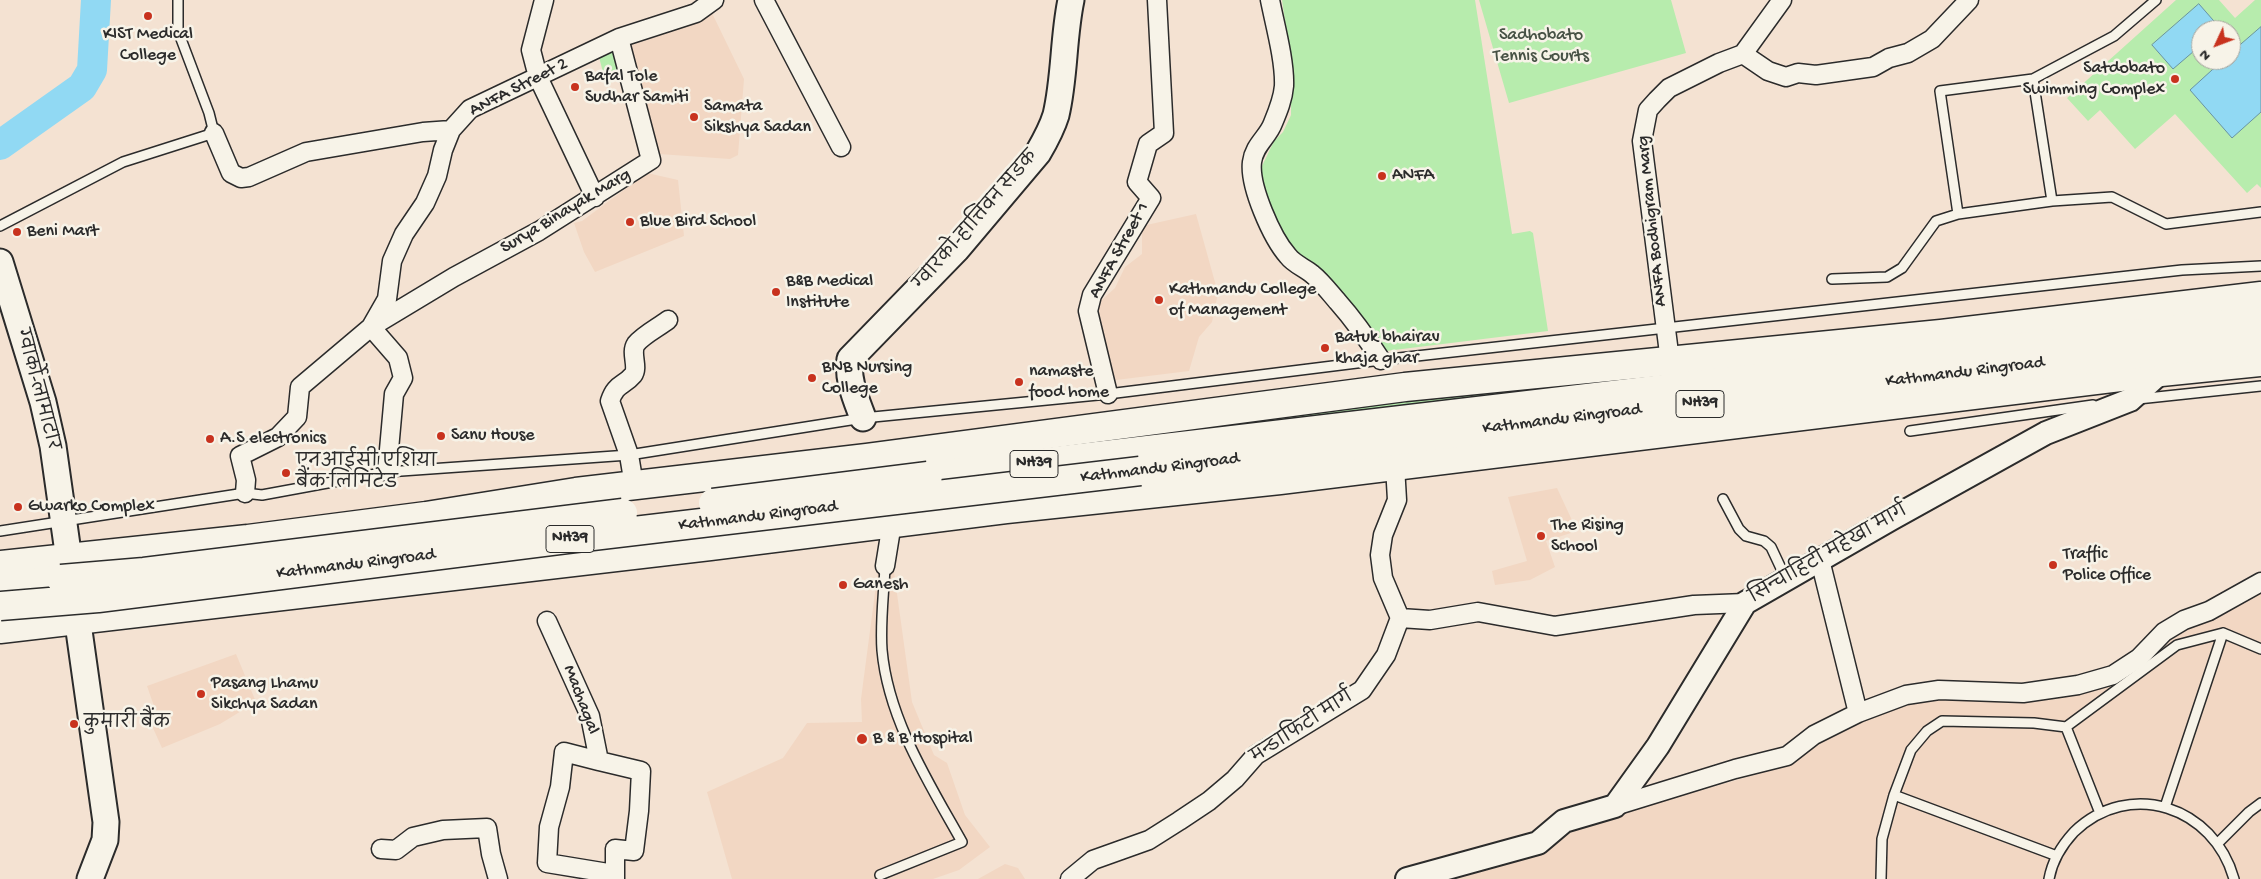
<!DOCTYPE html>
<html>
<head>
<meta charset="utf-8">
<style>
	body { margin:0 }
	#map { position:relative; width:2261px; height:879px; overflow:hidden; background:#f4e2d2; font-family:"Gochi Hand",sans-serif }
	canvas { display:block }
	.north { position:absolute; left:2191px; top:20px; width:50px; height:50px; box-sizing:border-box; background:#f7f3e8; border:1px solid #a5a39c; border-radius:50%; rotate:227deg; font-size:14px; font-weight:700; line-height:20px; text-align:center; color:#2b2b2b }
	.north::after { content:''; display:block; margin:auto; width:18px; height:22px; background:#c8321e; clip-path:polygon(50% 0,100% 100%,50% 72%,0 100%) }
</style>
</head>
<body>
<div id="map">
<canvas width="2261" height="879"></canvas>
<div class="north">N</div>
</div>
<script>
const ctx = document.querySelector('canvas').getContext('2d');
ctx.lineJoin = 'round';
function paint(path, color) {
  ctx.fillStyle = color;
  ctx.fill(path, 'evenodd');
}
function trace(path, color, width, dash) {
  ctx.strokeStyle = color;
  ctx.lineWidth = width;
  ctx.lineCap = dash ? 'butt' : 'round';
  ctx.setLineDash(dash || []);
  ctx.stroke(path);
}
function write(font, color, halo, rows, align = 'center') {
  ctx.font = font + ' "Gochi Hand","Playpen Sans Deva",sans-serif';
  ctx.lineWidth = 5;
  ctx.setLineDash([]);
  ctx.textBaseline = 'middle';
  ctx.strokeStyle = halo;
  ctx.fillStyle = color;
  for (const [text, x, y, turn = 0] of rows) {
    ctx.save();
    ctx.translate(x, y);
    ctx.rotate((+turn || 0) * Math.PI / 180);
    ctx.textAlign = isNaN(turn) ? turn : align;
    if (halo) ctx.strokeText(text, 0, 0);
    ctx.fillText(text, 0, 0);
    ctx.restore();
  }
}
const built = new Path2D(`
	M 711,11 L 744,79 L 738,155 L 730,159 L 659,154 L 626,47 L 668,33 Z
	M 647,173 L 678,180 L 684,236 L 595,272 L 584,252 L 574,223 L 582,221 Z
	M 1196,214 L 1218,293 L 1212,322 L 1199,337 L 1189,371 L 1108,381 L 1093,308 L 1115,288 L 1125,267 L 1142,254 L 1142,226 Z
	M 1557,488 L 1577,531 L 1546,541 L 1555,567 L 1530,580 L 1495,585 L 1492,571 L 1527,561 L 1508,497 Z
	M 878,570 L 894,572 L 912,702 L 934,755 L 947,763 L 965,815 L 990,847 L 959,870 L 933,879 L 732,879 L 707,792 L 783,758 L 807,723 L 862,722 L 861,699 Z
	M 2261,590 L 2261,879 L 1457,879 L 1543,853 L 1568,828 L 1769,771 L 1791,758 L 1815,738 L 1907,699 L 2102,682 L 2154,639 Z
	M 236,654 L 256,702 L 220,724 L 162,748 L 148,717 L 155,709 L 147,686 Z
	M 1005,864 L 1018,868 L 1025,879 L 978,879 Z`);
const green = new Path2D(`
	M 1282,0 L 1475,0 L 1512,234 L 1530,231 L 1533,233 L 1548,331 L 1378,352 L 1288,250 L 1262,191 L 1262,166 L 1274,141 L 1283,132 L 1291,115 L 1291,65 Z
	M 1479,0 L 1671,0 L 1686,53 L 1509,103 Z
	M 2176,0 L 2219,0 L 2235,18 L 2255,0 L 2261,0 L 2261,188 L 2257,184 L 2247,193 L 2175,114 L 2135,149 L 2100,110 L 2088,121 L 2067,98 ZM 2201,30 L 2231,30 L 2231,60 L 2201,60 Z
	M 614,46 L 624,78 L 606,84 L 598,53 Z
	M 1868,353 L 1112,445 L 940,457 L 1267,413 Z`);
const water = new Path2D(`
	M 2199,4 L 2220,28 L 2218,30 L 2201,30 L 2201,45 L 2173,69 L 2152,45 Z
	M 2261,27 L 2261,112 L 2232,138 L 2190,90 L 2223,60 L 2231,60 L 2231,53 Z`);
const river = new Path2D(`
	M 0,145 L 82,87 L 92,70 L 96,0`);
const service = new Path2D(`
	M 2156,0 L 2114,36 L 2033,79 L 2052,201 L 2112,197 L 2166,224 L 2261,212
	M 2033,79 L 1940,91 L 1958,214 L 2052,201
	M 0,226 L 123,162 L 214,133 L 209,113 L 178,31 L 178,0
	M 1832,279 L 1887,277 L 1902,268 L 1936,221 L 1958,214
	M 2138,399 L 2261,386
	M 1910,431 L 2093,405
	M 1723,499 L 1739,529 L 1746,536 L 1764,541 L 1771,547 L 1786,579
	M 0,531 L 245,493 L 262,495 L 387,472 L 629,455 L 863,418 L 1108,394 L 1381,360 L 2182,270 L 2261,266
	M 2066,727 L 2100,813
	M 1894,795 L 2057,856
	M 2165,807 L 2223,633
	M 2218,843 L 2249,812 L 2261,803
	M 880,875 L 962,842 C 929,783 888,719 882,650 C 880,622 884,593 885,566
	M 1881,879 L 1882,839 L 1894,795 L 1911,750 L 1927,731 L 1942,721 L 2034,723 L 2066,727 L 2177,645 L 2223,633 L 2261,649
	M 2049,879 C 2052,862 2062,845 2074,832 C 2130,778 2214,807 2234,879`);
const minor = new Path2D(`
	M 544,0 L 531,50 L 538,77 L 595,197
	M 764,0 L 841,147
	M 1270,0 C 1275,25 1285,61 1284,86 C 1283,99 1278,111 1273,123 C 1268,137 1254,145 1252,162 C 1249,186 1272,238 1288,256 C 1294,264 1305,268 1312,274 C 1322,282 1330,293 1338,302 C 1354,320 1368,340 1381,360
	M 1743,54 L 1768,71 L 1786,77 L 1798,73 L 1816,75 L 1873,67 L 1889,58 L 1908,53 L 1932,39 L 1969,0
	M 214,133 L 231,173 L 241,178 L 249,177 L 306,152 L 423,132 L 451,130
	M 1670,361 L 1642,141 L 1648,110 L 1657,100 L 1669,88 L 1719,63 L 1743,54 L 1782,0
	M 1108,394 L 1088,311 L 1092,295 L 1151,198 L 1137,182 L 1148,144 L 1164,133 L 1157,0
	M 387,472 L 394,394 L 403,378 L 398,358 L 371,327 L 387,299 L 392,261 L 404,234 L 425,203 L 437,176 L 443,150 L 451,130 L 470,109 L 619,38 L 696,13 L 714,0
	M 634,485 L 629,455 L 610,401 C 616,383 623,387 633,375 C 639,367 630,353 636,344 C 643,335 659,327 668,320
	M 245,493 L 246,480 L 240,456 L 278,437 L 297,417 L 300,387 L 371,327 L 454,277 L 539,231 L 651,160 L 619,38
	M 1820,560 L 1858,713
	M 885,566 L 892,523
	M 1400,618 L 1430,620 L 1478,612 L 1555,626 L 1694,605 L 1745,603
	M 547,621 L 590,716 L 599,761 L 641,771 L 639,811 L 634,851 L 615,849 L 615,879
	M 599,761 L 564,752 L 560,787 L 549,827 L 547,863 L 614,874
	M 1615,806 L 1735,769 L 1787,756 L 1814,735 L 1858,713 L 1906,695 L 1939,690 L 2023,693 L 2078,685 L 2113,675 L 2139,658 L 2164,632 L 2184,620 L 2209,611 L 2261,582
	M 381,849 L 396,850 L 413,837 L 443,830 L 487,828 L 491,854 L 498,879
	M 1070,879 L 1093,860 L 1149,840 L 1179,821 L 1209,801 L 1235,779 L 1256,755 L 1362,690 L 1386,655 L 1400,618 L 1383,578 L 1380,555 L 1383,535 L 1397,500 L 1395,466`);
const tertiary = new Path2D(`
	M 1407,879 L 1538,843 L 1564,821 L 1615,806 L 1658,746 L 1745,603 L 1891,519 L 2046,433 L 2130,400 L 2161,372`);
const secondary = new Path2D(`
	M 0,262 L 43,402 L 53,446 L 106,822 L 105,840 L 90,879
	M 863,418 C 856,399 847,380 850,359 L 957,249 L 1038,153 C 1045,141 1052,128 1056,115 C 1065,77 1063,38 1071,0`);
const primary = new Path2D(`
	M 0,565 L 248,539 L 426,516 L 576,492 L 867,458 L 1405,387 L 1941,334 L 2261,296
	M 0,629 L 710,546 L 1006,509 L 1280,480 L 2161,372 L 2261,362`);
const trunk = new Path2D(`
	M 1140,471 L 1792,393 L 2261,340
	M 928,476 L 1841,368 L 2178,329 L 2261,321
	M 0,587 L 61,579`);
const trunkBridge = new Path2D(`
	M 713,503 L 928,476
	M 61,579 L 144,572 L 623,513
	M 0,606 L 98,598 L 567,539 L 1140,471`);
const markers = [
	[148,16,5,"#c8321e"],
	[2175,79,5,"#c8321e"],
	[575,87,5,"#c8321e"],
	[694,117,5,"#c8321e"],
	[1382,176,5,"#c8321e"],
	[630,222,5,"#c8321e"],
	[17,232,5,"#c8321e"],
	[776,292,5,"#c8321e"],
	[1159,300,5,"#c8321e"],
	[1325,348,5,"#c8321e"],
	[812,378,5,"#c8321e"],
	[1019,382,5,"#c8321e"],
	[441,436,5,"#c8321e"],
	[210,439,5,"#c8321e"],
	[286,473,5,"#c8321e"],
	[18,507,5,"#c8321e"],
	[1541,536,5,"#c8321e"],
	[2053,565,5,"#c8321e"],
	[843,585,5,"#c8321e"],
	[201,694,5,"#c8321e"],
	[74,724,5,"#c8321e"],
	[862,739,6,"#c8321e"]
];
const shields = [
	[1700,404,48],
	[1034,464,48],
	[570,539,48]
];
const shieldNames = [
	["NH39",1700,404],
	["NH39",1034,464],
	["NH39",570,539]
];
const poiNames = [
	["KIST Medical",148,35,"center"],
	["College",148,56,"center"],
	["Satdobato",2165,69,"right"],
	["Swimming Complex",2165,90,"right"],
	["Bafal Tole",585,77],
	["Sudhar Samiti",585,98],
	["Samata",704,107],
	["Sikshya Sadan",704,128],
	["ANFA",1392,176],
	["Blue Bird School",640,222],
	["Beni Mart",27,232],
	["B&B Medical",786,282],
	["Institute",786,303],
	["Kathmandu College",1169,290],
	["of Management",1169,311],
	["Batuk bhairav",1335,338],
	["khaja ghar",1335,359],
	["BNB Nursing",822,368],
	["College",822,389],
	["namaste",1029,372],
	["food home",1029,393],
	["Sanu House",451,436],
	["A.S electronics",220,439],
	["एनआईसी एशिया",296,463],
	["बैंक लिमिटेड",296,484],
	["Gwarko Complex",28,507],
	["The Rising",1551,526],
	["School",1551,547],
	["Traffic",2063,555],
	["Police Office",2063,576],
	["Ganesh",853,585],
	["Pasang Lhamu",211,684],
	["Sikchya Sadan",211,705],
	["कुमारी बैंक",84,724],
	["B & B Hospital",873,739]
];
const parkNames = [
	["Sadhobato",1541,36],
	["Tennis Courts",1541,57]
];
const streetNames = [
	["ANFA Street 2",519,88,-27],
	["Surya Binayak Marg",566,212,-31],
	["ग्वारको-हात्तिवन सडक",977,221,-49],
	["ANFA Bodhigram Marg",1653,221,-96],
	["ANFA Street 1",1120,251,-61],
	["Kathmandu Ringroad",1965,373,-7],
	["ग्वार्को-लामाटार",36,390,75],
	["Kathmandu Ringroad",1562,420,-7],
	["Kathmandu Ringroad",1160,469,-7],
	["Kathmandu Ringroad",758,517,-7],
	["सिन्चाहिटी महेखा मार्ग",1829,555,-30],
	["Kathmandu Ringroad",356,565,-7],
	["Machagal",580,700,69],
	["मन्डाफिटी मार्ग",1303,728,-33]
];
paint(built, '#f2d7c3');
paint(green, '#b7ecad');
paint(water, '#91d9f3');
trace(water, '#6893a3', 1);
trace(river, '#91d9f3', 30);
trace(service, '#2b2b2b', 12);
trace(minor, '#2b2b2b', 21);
trace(tertiary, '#2b2b2b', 26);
trace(secondary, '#2b2b2b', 29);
trace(primary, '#2b2b2b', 31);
trace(trunk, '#2b2b2b', 31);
trace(service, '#f7f3e8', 9);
trace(minor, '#f7f3e8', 18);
trace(tertiary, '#f7f3e8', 22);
trace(secondary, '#f7f3e8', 25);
trace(primary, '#f7f3e8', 28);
trace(trunk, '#f7f3e8', 28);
trace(trunkBridge, '#2b2b2b', 31, []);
trace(trunkBridge, '#f7f3e8', 28);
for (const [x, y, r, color] of markers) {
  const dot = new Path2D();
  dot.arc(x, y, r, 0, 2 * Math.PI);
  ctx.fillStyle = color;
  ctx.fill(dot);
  trace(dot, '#f7f3e8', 2);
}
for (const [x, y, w] of shields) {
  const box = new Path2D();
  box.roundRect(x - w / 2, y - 13.5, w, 27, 4);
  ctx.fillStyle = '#f7f3e8';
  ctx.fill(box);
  trace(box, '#2b2b2b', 1);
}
write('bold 16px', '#2b2b2b', null, shieldNames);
write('18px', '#2b2b2b', '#f7f3e8', poiNames, 'left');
write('18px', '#475245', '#f7f3e8', parkNames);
write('18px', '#2b2b2b', '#f7f3e8', streetNames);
</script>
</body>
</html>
